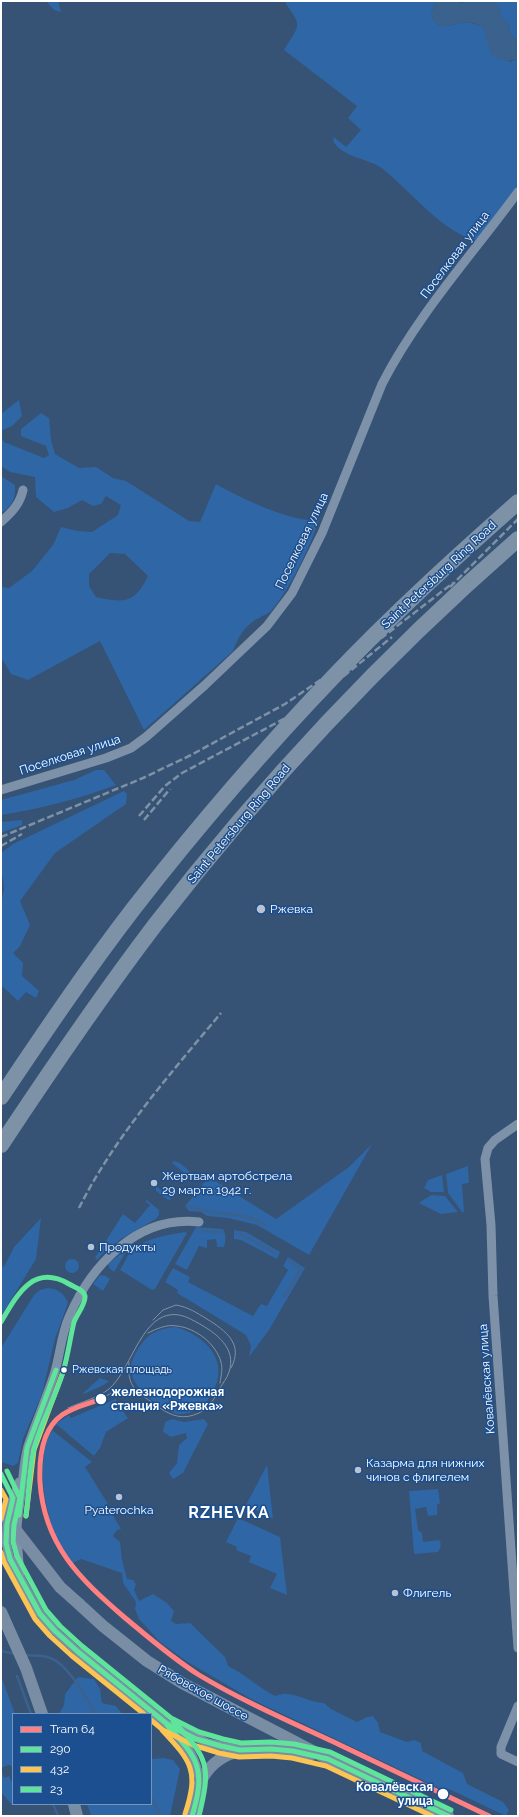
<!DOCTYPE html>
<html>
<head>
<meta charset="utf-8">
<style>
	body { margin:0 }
	#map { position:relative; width:519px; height:1817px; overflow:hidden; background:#365274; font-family:Raleway,sans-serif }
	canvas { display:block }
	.frame { position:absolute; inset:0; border:2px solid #fff; pointer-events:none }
	.legend { position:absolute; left:12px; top:1713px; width:140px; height:92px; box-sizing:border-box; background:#1b4f8f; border:1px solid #7695bc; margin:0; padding:5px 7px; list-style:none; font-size:12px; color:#fff }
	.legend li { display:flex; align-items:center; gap:8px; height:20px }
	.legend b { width:20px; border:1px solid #7695bc }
</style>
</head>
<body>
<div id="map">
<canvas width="519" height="1817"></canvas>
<div class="frame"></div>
<ul class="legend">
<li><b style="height:5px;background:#ff8082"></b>Tram 64</li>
<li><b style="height:5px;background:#5ee59b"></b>290</li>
<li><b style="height:5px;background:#fcc553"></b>432</li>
<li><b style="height:5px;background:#5ee59b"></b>23</li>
</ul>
</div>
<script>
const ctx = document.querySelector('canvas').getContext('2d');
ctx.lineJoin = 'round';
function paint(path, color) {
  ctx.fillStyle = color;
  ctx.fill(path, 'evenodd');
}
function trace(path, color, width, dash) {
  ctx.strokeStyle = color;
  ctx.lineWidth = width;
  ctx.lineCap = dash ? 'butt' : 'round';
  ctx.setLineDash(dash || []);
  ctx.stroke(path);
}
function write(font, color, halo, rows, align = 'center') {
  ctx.font = font + ' Raleway,sans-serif';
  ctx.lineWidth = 3;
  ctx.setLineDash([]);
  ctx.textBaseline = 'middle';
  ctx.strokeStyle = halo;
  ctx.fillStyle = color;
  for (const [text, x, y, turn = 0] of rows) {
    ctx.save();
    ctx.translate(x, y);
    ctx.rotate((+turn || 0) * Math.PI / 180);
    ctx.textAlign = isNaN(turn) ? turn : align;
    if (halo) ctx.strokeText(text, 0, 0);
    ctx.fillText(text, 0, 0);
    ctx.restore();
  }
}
const green = new Path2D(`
	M 46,1 L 58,1 L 61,12 L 54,10 Z
	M 284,1 L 437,1 C 433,6 430,13 433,19 C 442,34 458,20 471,23 C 475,24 480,26 483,27 L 488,39 L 510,62 L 518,58 L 518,189 L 478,240 C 448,238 407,188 383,169 C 368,158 343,158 333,141 L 334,137 L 346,147 L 361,130 L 348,118 L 357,106 L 284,50 C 300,23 303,28 284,1 Z
	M 494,1 L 518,1 L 518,41 L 510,33 L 508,23 L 501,17 L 499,7 Z
	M 19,400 L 22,416 L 12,426 L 1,431 L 1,414 Z
	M 41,413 L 49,418 L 51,440 L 55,454 L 79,468 L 96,467 L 113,478 L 126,481 L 189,521 L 200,522 L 216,484 C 238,497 295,524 319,520 C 308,551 292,585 272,610 C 269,614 263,615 259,618 C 245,625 238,637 233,651 L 144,730 L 100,641 L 28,680 L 11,674 L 1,657 L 1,587 L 9,588 L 32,571 L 53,545 L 61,527 L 78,531 L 92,532 L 118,515 L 121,505 L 106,496 L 101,504 L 93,506 L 82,500 L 68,508 L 54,512 L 36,497 L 35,477 L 10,472 L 1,466 L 1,437 L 4,442 L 44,458 L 49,455 L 46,446 L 21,436 L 21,429 ZM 110,553 L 125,554 L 148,576 C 134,604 125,603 96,597 L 89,586 L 89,574 Z
	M 1,476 L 15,485 C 16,499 12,505 1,514 Z
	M 96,770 L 104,770 L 116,785 C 79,799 40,809 1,815 L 1,800 L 74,780 Z
	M 124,791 L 127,794 L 126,804 L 55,853 L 20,901 L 30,925 L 20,946 L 13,953 L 23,963 L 22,976 L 39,991 L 36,998 L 26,992 L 18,1001 L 1,985 L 1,904 L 4,889 L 3,878 L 1,874 L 1,853 L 13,844 Z
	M 22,820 L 22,825 L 1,833 L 1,822 Z
	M 372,1144 L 309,1255 L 257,1225 L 228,1218 L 207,1216 L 201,1212 L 189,1211 L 185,1206 L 209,1177 L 276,1219 L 349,1167 Z
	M 174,1161 C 180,1162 188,1169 191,1174 L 189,1177 L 172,1163 Z
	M 468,1166 L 469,1183 L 462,1184 L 464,1212 L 462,1212 L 448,1193 L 446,1174 Z
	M 442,1175 L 444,1192 L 431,1192 L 424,1188 L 428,1180 Z
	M 156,1186 L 172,1199 L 168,1200 L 156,1191 Z
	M 431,1195 L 445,1196 L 458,1212 L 441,1214 L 419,1203 Z
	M 147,1200 L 159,1210 L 159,1215 L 156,1219 L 124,1237 L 107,1249 L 97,1260 L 95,1258 L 123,1214 L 135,1223 L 150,1205 L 145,1201 Z
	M 41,1218 L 36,1259 L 1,1316 L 1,1269 L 5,1265 L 14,1247 Z
	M 196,1227 L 223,1229 C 226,1235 226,1240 224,1247 L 217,1247 L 216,1239 L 207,1240 L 207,1248 L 199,1246 L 187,1270 L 175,1264 Z
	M 234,1230 L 246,1232 L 280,1252 L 277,1259 L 241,1240 L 234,1239 Z
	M 185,1232 L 187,1233 L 155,1289 L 152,1290 L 120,1270 C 124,1264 128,1253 134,1249 C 148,1237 168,1235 185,1232 Z
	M 129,1247 L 114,1272 L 110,1269 L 108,1264 Z
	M 288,1257 L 305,1268 L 269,1330 L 249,1357 L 251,1346 L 246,1335 L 177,1293 L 178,1290 L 165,1282 L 173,1268 L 190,1277 L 188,1282 L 253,1316 L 261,1304 L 267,1306 L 288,1270 L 283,1266 Z
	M65 1266a7 7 0 1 1 14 0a7 7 0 1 1-14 0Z
	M 100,1275 L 106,1276 L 110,1279 L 103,1291 L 93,1284 Z
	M 48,1288 C 58,1289 64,1293 68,1303 L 55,1339 L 42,1394 L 23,1439 L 18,1463 L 13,1466 L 1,1462 L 1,1348 L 34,1295 L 40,1290 Z
	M 176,1327 C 206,1336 231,1362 212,1393 C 209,1398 206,1404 201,1407 C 194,1411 187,1415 178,1414 C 162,1411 132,1388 131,1371 C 130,1361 135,1354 140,1346 C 149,1332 161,1328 176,1327 Z
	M 100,1378 L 109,1381 L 104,1385 L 84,1394 L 83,1393 Z
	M 116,1399 L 116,1402 L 128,1418 L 106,1432 L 100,1448 L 94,1456 L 56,1424 L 69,1415 L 71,1418 Z
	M 172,1419 L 184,1422 L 204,1419 L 208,1424 L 183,1473 L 173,1479 L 169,1473 L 177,1463 L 179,1445 L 187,1438 L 186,1433 L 171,1437 L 163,1432 L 165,1422 Z
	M 52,1430 L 92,1462 L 85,1467 L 108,1504 L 100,1510 L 102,1516 L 111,1512 L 121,1529 L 117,1530 L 113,1536 L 120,1542 L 122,1560 L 127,1579 L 133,1580 L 136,1584 L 134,1590 L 139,1601 L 153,1594 L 167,1603 L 174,1611 L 171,1621 L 176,1624 L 190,1623 L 225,1657 L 228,1666 C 245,1674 258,1687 275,1696 C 293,1689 305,1702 324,1703 L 331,1709 L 357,1722 L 367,1717 L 373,1716 L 378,1723 L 380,1732 L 407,1742 L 414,1740 L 421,1743 L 422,1751 L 463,1773 L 467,1784 L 503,1802 L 509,1810 L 506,1816 L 449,1789 L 445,1791 L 251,1699 L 186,1661 L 159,1641 L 139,1619 L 135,1609 L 136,1602 L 123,1583 L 122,1573 L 81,1559 L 73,1563 C 70,1558 66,1553 62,1548 C 45,1519 34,1460 52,1430 Z
	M 267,1465 L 273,1519 L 246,1505 Z
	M 438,1489 L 440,1503 L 437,1505 L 437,1515 L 428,1516 L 426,1507 L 415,1509 L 418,1530 L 422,1533 L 423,1542 L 439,1540 C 442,1544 441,1548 438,1552 L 414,1554 L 409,1491 Z
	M 238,1518 L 280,1537 L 287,1595 L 270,1588 L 277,1574 L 249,1562 L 251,1556 L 236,1550 L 237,1547 L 226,1542 Z
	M 1,1676 L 15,1714 L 13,1714 L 13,1767 L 9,1765 L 1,1768 Z
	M 78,1677 L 94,1679 L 100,1689 L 102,1703 L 116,1706 L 122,1714 L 59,1714 L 64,1705 L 65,1694 Z
	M 163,1758 L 173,1760 L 180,1769 L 170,1816 L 91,1816 L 87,1804 L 151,1804 L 151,1759 Z
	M 1,1769 L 4,1778 L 9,1776 L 13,1784 L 13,1804 L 23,1805 L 12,1805 L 1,1792 Z`);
const water = new Path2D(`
	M 437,1 L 456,1 L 461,3 L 468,1 L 494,1 L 499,7 L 501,17 L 508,23 L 510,33 L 518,41 L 518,58 C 507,63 501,60 491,54 L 483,27 C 480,26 475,23 471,23 C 458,20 442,34 433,19 C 430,13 433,6 437,1 Z`);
const stream = new Path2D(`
	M 189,1206 C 198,1213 230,1213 242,1216 C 251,1217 258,1221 265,1225
	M 202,1231 L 221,1232
	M 239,1234 L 245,1236 L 275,1253
	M 284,1297 L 301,1269 L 289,1261
	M 1,1651 L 16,1654
	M 25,1655 C 33,1656 43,1655 50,1658 C 67,1663 87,1699 96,1714
	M 17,1676 L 31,1714
	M 151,1797 L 161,1816
	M 53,1804 L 58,1816`);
const street = new Path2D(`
	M 1,522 C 12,512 20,504 23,490
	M 1,790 L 106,758 L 131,748 L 146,737 L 205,685 L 267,626 L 292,593 L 322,533 L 382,384 C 418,314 472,255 518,192
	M 518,1124 L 495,1140 L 488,1148 L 485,1159 L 491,1225 L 493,1296 L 518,1648
	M 19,1482 L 11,1505 L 7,1524 L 6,1543 L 10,1559 L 40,1614 L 55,1631 L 77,1651 L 167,1724 L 208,1743 L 240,1750
	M 20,1576 C 19,1560 17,1544 17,1527 C 18,1514 20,1501 22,1488 C 23,1475 24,1460 28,1446 C 36,1422 46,1399 54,1375 C 60,1356 61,1335 69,1317 C 91,1265 138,1215 199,1222
	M 518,1706 L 501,1747 L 501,1754 L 518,1762
	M 170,1728 C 189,1749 196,1755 200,1784`);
const secondary = new Path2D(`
	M 79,1604 L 103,1626 L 147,1661 L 182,1683 L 328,1759 L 448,1816
	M 1,1612 L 26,1668 L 42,1714
	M 74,1804 L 77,1816
	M 192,1816 C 195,1806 196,1793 200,1783 C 216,1749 248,1747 281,1750 C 291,1751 302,1752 312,1754`);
const highway = new Path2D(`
	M 1,1145 C 50,1071 101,996 155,925 C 263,785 385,655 518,539`);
const tram = new Path2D(`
	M 153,1320 L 163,1310 L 176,1305 C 188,1307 197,1313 207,1319 C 226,1331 244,1344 231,1368
	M 148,1333 C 156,1329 167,1324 177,1326 C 196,1328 216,1344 221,1362 C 223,1369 221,1376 220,1383
	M 129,1362 C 128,1375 129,1385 140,1394
	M 68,1408 C 81,1402 98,1398 109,1389 C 130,1371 140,1320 169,1315 C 180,1313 189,1318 198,1323 C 216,1333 237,1348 229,1372 C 227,1378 223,1383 220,1388 C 215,1398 209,1408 199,1413 C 167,1428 152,1393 127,1390 C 118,1389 109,1394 101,1399`);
const rail = new Path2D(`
	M 450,587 L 518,519
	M 139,816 L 165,786 L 182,773 L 295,713 L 329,688 L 392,637
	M 144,820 L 170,789
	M 1,837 L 143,778 L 191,755 L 285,704 L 375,643 L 453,583
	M 1,846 L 22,834
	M 79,1208 C 114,1138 170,1074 221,1013`);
const secondaryBridge = new Path2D(`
	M 1,1511 L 60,1587 L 79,1604`);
const highwayBridge = new Path2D(`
	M 1,1097 C 44,1033 87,969 134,908 C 197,827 265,748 336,674 C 394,613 456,557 518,502`);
const bus1 = new Path2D(`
	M 1,1474 L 13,1498 L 7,1524 L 6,1543 L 10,1559 L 40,1614 L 55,1631 L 77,1651 L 167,1724 L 196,1739 L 221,1746 L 240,1750 L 271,1749 L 293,1751 L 328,1759 L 448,1816
	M 19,1515 L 27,1448 L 56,1370
	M 167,1725 C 199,1759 206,1770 192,1816`);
const bus2 = new Path2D(`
	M 1,1490 L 6,1499 L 1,1519
	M 26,1516 L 34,1450 L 63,1372
	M 1,1552 L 4,1562 L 35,1619 L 50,1636 L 72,1656 L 144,1714
	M 151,1720 L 163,1730 L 193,1745 L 219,1753 L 239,1757 L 271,1756 L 292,1758 L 326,1766 L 432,1816
	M 162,1730 C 192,1762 199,1771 185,1814`);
const bus3 = new Path2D(`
	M 1,1322 C 17,1295 33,1263 69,1284 C 74,1287 85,1290 85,1297 C 85,1305 77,1314 74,1322 C 70,1338 68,1356 63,1372 C 55,1398 41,1423 34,1449 C 29,1470 29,1494 26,1516
	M 7,1471 L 20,1498 L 14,1525 L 13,1542 L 17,1556 L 46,1610 L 60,1626 L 82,1646 L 171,1718 L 199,1732 L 223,1739 L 241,1743 L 271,1742 L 294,1744 L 330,1752 L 451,1810
	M 173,1721 C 209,1759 211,1766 199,1816`);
const tram1 = new Path2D(`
	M 101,1399 C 88,1404 73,1407 62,1415 C 42,1429 39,1459 40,1482 C 44,1545 80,1579 124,1617 C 148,1637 172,1658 199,1675 C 244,1702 293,1723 340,1745 C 390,1769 439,1792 489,1816`);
const markers = [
	[261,909,5,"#b9c2ce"],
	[154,1183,4,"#b9c2ce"],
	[91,1247,4,"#b9c2ce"],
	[64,1370,3.5,"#fff"],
	[101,1399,6,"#fff"],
	[358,1470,4,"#b9c2ce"],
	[119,1497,4,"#b9c2ce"],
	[395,1593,4,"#b9c2ce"],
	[443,1794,6,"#fff"]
];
const busNames = [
	["Ржевская площадь",72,1370]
];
const streetNames = [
	["Поселковая улица",455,255,-53],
	["Поселковая улица",302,541,-64],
	["Saint Petersburg Ring Road",439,575,-43],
	["Поселковая улица",70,755,-18],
	["Saint Petersburg Ring Road",239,824,-50],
	["Ковалёвская улица",487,1379,-94],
	["Рябовское шоссе",203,1693,29]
];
const poiNames = [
	["Ржевка",270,909],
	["Жертвам артобстрела",162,1176],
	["29 марта 1942 г.",162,1190],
	["Продукты",99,1247],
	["Казарма для нижних",366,1463],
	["чинов с флигелем",366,1477],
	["Pyaterochka",119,1510,"center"],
	["Флигель",403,1593]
];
const stopNames = [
	["железнодорожная",111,1392],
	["станция «Ржевка»",111,1406],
	["Ковалёвская",433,1787,"right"],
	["улица",433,1801,"right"]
];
const districtNames = [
	["RZHEVKA",229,1513]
];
paint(green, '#2f66a5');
paint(water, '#3b618d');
trace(stream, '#3b618d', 2.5);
trace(street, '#7d92a8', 9);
trace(secondary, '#798da4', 12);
trace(highway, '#7e92a7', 16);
trace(tram, '#7e92a7', 1);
trace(rail, '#7e92a7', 2.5, [7, 3]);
trace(secondaryBridge, '#798da4', 12);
trace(highwayBridge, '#7e92a7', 16);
trace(bus1, '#5ee59b', 5);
trace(bus2, '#fcc553', 5);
trace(bus3, '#5ee59b', 5);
trace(tram1, '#ff8082', 5);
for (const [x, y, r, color] of markers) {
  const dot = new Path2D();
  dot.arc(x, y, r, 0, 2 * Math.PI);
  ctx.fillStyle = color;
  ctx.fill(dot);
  trace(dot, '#1b4f8f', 1.5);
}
write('11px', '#fff', '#1b4f8f', busNames, 'left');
write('12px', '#fff', '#1b4f8f', streetNames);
write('12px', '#fff', '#1b4f8f', poiNames, 'left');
write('bold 12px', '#fff', '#1b4f8f', stopNames, 'left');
ctx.letterSpacing = '1px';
write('bold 16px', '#fff', '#1b4f8f', districtNames);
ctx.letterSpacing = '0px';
</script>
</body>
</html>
